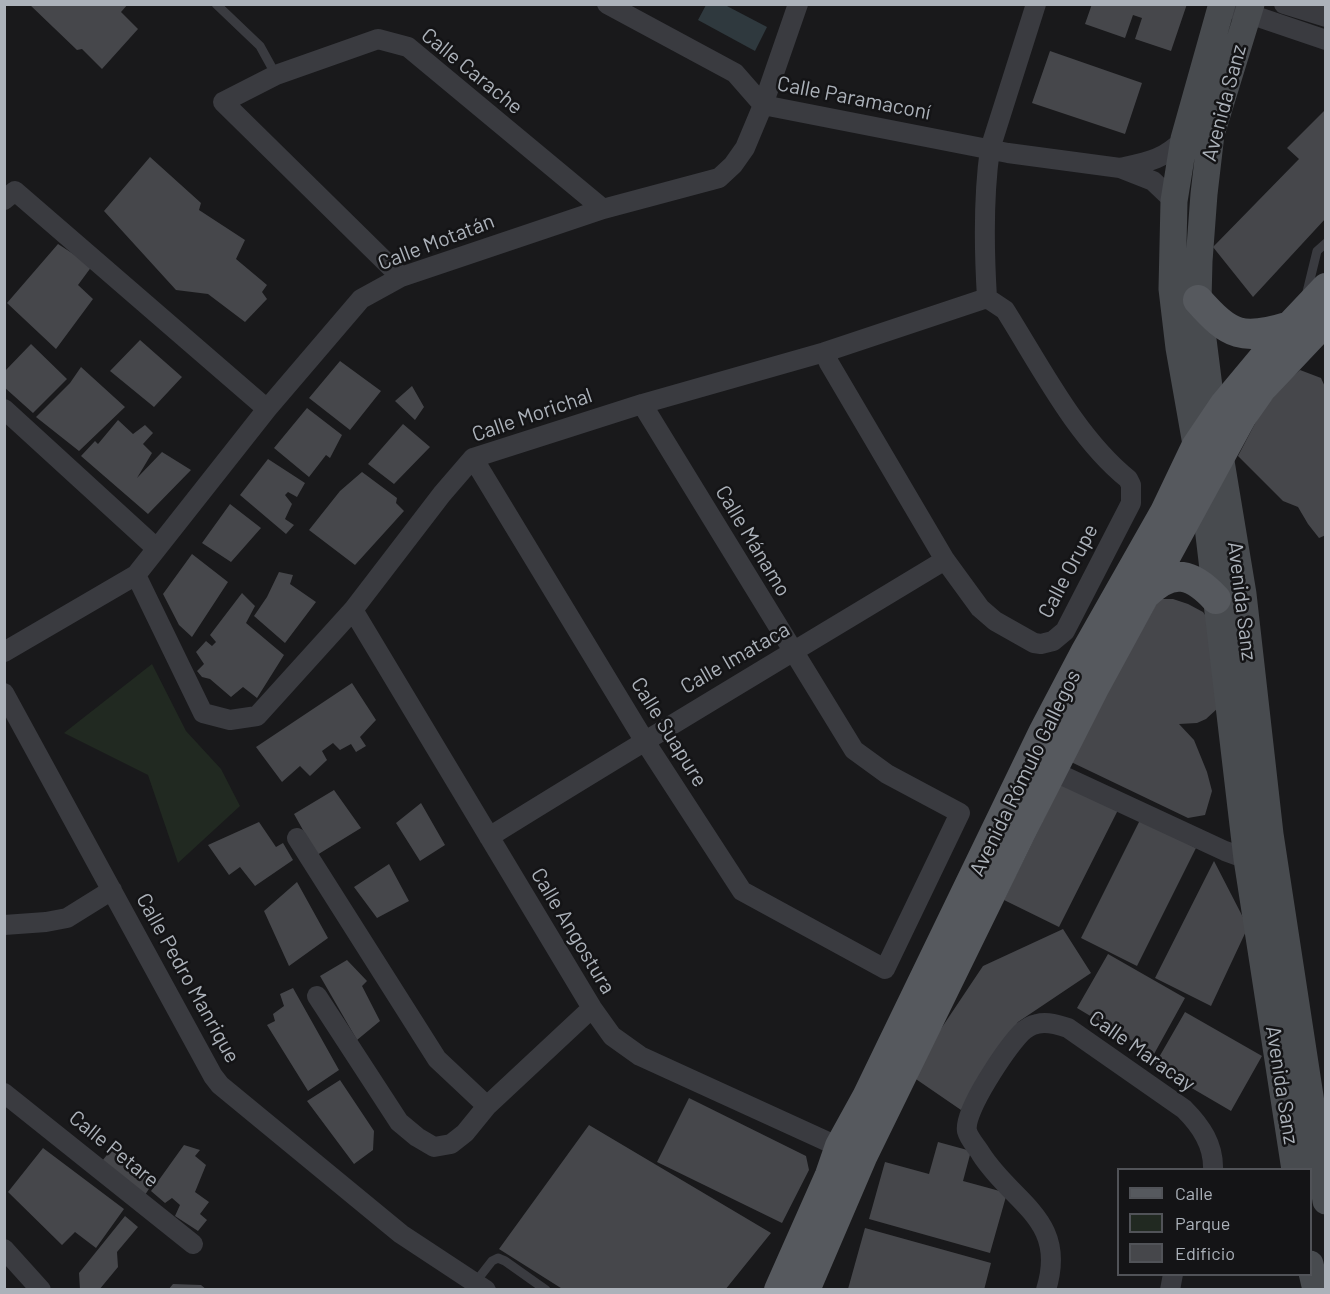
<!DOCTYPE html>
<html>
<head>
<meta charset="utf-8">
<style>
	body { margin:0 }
	#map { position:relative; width:1330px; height:1294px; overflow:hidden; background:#19191b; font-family:Barlow,sans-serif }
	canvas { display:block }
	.frame { position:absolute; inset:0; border:6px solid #acb2ba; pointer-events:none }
	.legend { position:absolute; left:1117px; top:1168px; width:195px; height:108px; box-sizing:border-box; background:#141416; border:2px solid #515358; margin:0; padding:8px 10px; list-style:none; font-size:18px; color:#acb2ba }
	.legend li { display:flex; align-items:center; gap:12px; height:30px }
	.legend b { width:30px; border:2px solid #515358 }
</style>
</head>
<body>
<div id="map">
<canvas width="1330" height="1294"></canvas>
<div class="frame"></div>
<ul class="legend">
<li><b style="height:8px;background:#56595e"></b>Calle</li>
<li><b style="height:16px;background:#212921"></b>Parque</li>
<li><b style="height:16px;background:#46474b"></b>Edificio</li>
</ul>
</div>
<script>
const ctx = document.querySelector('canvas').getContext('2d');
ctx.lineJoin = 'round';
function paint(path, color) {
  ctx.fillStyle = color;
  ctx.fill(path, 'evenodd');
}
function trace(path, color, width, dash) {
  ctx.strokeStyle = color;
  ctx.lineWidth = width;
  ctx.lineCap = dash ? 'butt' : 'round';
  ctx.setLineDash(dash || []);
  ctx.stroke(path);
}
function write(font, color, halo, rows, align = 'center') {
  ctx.font = font + ' Barlow,sans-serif';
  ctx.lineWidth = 5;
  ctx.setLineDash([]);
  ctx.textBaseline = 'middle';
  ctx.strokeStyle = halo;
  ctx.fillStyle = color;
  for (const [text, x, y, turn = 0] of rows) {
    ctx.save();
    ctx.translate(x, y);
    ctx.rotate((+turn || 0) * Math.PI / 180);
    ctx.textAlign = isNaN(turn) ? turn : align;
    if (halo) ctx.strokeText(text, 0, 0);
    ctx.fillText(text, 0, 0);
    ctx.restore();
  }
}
const green = new Path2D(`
	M 152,664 L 186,731 L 221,769 L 240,806 L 178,863 L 148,775 L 64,733 Z`);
const water = new Path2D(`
	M 706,5 L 725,5 L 767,27 L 755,51 L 698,20 Z`);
const building = new Path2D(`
	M 29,4 L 128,4 L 121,12 L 138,29 L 102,69 L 82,49 L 77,50 Z
	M 1092,4 L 1187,4 L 1171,51 L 1135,39 L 1142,18 L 1133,15 L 1125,38 L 1085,24 Z
	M 1050,51 L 1142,83 L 1125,134 L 1032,103 Z
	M 1326,109 L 1326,218 L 1253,297 L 1213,247 L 1299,159 L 1287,148 Z
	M 150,157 L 201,203 L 199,210 L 245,240 L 236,259 L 267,285 L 262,292 L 267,299 L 245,322 L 208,294 L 176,290 L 104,211 Z
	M 58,244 L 92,266 L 78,285 L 93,299 L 56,349 L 7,303 Z
	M 140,340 L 182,377 L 154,407 L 110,371 Z
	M 31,344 L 67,379 L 33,413 L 4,387 L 4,372 Z
	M 340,361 L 381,391 L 350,430 L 309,398 Z
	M 81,367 L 125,407 L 79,451 L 36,417 L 70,383 Z
	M 1300,370 L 1321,378 L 1326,389 L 1326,535 L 1319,538 L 1308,524 L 1298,507 L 1283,501 L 1238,456 L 1261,412 L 1286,382 Z
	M 412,386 L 424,407 L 415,420 L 395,401 Z
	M 307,408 L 342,435 L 330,458 L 326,455 L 309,477 L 274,448 Z
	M 118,420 L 133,434 L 145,425 L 153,433 L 143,444 L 152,453 L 137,478 L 162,452 L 191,470 L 148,514 L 81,456 L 95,441 L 98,444 Z
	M 403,424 L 430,447 L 394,484 L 368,464 Z
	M 268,459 L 305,483 L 297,497 L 288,492 L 285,495 L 292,504 L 285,519 L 294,525 L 286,534 L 240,495 Z
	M 362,472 L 397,498 L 396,503 L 404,511 L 355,565 L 309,530 L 340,491 Z
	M 230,504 L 261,528 L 231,562 L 202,543 Z
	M 192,554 L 228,582 L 192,637 L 179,625 L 163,594 Z
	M 279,572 L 293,575 L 290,584 L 316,602 L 285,643 L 254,616 L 267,597 Z
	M 242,593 L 255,606 L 246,623 L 284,655 L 257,698 L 243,687 L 231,697 L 210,679 L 202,677 L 197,671 L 204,664 L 196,652 L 206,641 L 212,646 L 216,642 L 210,635 Z
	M 1159,599 L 1173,599 L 1188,604 L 1203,612 L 1212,625 L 1218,708 L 1206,719 L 1197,723 L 1179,724 L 1194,740 L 1207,772 L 1212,791 L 1205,815 L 1188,818 L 1069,761 Z
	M 352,683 L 376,720 L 360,737 L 366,746 L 356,752 L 351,744 L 340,750 L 333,743 L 322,751 L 327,760 L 310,776 L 300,766 L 282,782 L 256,747 Z
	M 1062,782 L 1118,810 L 1059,927 L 1004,900 Z
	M 334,790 L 361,828 L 317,855 L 294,814 Z
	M 421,803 L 445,845 L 420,861 L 396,823 Z
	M 1140,820 L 1196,848 L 1137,966 L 1081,938 Z
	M 259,822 L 276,847 L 283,843 L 293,860 L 255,886 L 240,867 L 229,875 L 208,845 Z
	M 1214,861 L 1248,927 L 1211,1006 L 1155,978 Z
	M 389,864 L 409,901 L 377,918 L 354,887 Z
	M 297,882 L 328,938 L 289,966 L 264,911 Z
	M 1063,929 L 1091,973 L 1018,1022 L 961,1110 L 910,1075 L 983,966 Z
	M 1108,954 L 1185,998 L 1154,1054 L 1077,1008 Z
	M 347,960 L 367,981 L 362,986 L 380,1021 L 357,1040 L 320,976 Z
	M 293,988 L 339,1070 L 308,1091 L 267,1025 L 275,1021 L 273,1014 L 284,1006 L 280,994 Z
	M 1185,1012 L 1262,1056 L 1231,1111 L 1154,1066 Z
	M 340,1080 L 374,1131 L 373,1150 L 354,1164 L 307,1101 Z
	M 689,1098 L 806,1156 L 809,1170 L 782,1223 L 657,1162 Z
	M 589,1125 L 771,1233 L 725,1290 L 564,1290 L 499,1249 Z
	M 938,1142 L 971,1151 L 963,1181 L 1007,1193 L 990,1253 L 869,1219 L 885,1162 L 929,1174 Z
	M 184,1145 L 200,1150 L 195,1156 L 206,1165 L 195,1192 L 209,1202 L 200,1214 L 207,1220 L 198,1231 L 175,1216 L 180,1205 L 172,1198 L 165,1203 L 151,1191 Z
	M 43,1148 L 124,1209 L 96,1248 L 75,1232 L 62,1245 L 8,1192 Z
	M 111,1150 L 154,1181 L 145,1195 L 102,1161 Z
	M 125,1216 L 138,1227 L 117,1252 L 118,1267 L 99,1290 L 80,1290 L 79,1273 Z
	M 865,1228 L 991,1263 L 984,1290 L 848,1289 Z
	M 173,1284 L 201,1285 L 207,1290 L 168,1290 Z`);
const lane = new Path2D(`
	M 216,4 L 260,46 L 276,75
	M 1306,296 L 1317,251 L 1326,243
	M 474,1284 L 492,1261 L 498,1258 L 505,1261 L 546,1290`);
const street = new Path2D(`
	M 607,4 L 735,73 L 763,105 L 1008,153 L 1120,168 L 1153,181 L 1174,201
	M 1220,4 L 1326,40
	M 1284,4 L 1326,17
	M 1120,168 C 1148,162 1163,160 1184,139
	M 4,200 L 15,191 L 267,409
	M 401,277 L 223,102 L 276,75 L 378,39 L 408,47 L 603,209
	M 987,298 C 984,249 983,198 990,149 L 1036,4
	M 825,352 L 829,363 L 945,560 L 980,608 L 995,621 L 1034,643 L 1041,644 L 1053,641 L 1065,631 L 1131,503 L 1131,485 L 1128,479 C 1076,437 1041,367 1005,310 L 987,298
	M 4,409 L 156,548
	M 473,458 L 644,740 L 742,891 L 885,969 L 960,813 L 887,774 L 854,750 L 642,404
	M 136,575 L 203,713 L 230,720 L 257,716 L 353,610 L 442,494 L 473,458 L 642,404 L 825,352 L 987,298
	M 353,610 L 592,1008 L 612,1036 L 640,1056 L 848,1151
	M 4,652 L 136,575 L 267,409 L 361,299 L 401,277 L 603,209 L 719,178 L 733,165 L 745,148 L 763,105 L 798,4
	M 4,693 L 213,1076 L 220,1085 L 401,1234 L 486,1290
	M 1042,766 L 1225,851 L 1247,859
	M 489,837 C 640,743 793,652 945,560
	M 297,838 L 437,1059 L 487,1106
	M 4,925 L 46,922 L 67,918 L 112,890
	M 317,996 L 399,1122 L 417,1137 L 434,1147 L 451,1144 L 465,1133 L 487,1106 L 592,1008
	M 4,1093 L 193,1244
	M 4,1249 L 41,1290
	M 1046,1290 C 1068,1219 1013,1204 981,1154 C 977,1147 969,1139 967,1131 C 963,1111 1007,1048 1021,1033 C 1025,1029 1032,1025 1037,1024 C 1047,1021 1059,1025 1068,1028 L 1184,1109 C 1201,1126 1214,1145 1213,1170
	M 1170,1290 L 1173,1274`);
const secondary = new Path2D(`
	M 1222,4 L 1184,139 L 1174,201 L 1172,289 L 1179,348 L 1203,484 L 1247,859 L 1295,1170
	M 1251,4 L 1211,134 L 1204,194 L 1199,261 L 1198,300 L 1210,395 L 1243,594 L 1270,834 L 1326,1201
	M 1310,1264 L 1316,1290`);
const primary = new Path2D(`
	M 1198,300 C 1230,336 1242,341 1290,326
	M 1147,593 C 1173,568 1192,573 1216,599
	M 779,1290 L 830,1175 L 840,1146 L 867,1097 L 1043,733 L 1085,653 L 1165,512 L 1196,447 L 1225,404 L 1290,326 L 1326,288
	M 805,1290 L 862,1157 L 1023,828 L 1095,686 L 1242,416 L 1261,389 L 1326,320`);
const streetNames = [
	["Calle Carache",472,71,39],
	["Calle Paramaconí",854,98,11],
	["Avenida Sanz",1224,103,-75],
	["Calle Motatán",436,242,-21],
	["Calle Morichal",532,415,-19],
	["Calle Mánamo",753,541,59],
	["Calle Orupe",1068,571,-62],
	["Avenida Sanz",1242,601,83],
	["Calle Imataca",735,658,-30],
	["Calle Suapure",669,732,58],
	["Avenida Rómulo Gallegos",1025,773,-64],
	["Calle Angostura",573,931,59],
	["Calle Pedro Manrique",188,978,61],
	["Calle Maracay",1142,1051,35],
	["Avenida Sanz",1282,1085,81],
	["Calle Petare",114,1149,39]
];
paint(green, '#212921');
paint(water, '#2f393e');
paint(building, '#46474b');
trace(lane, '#3a3b40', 9);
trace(street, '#3a3b40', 20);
trace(secondary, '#484b4f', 27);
trace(primary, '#56595e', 30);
write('21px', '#acb2ba', '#141416', streetNames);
</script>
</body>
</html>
